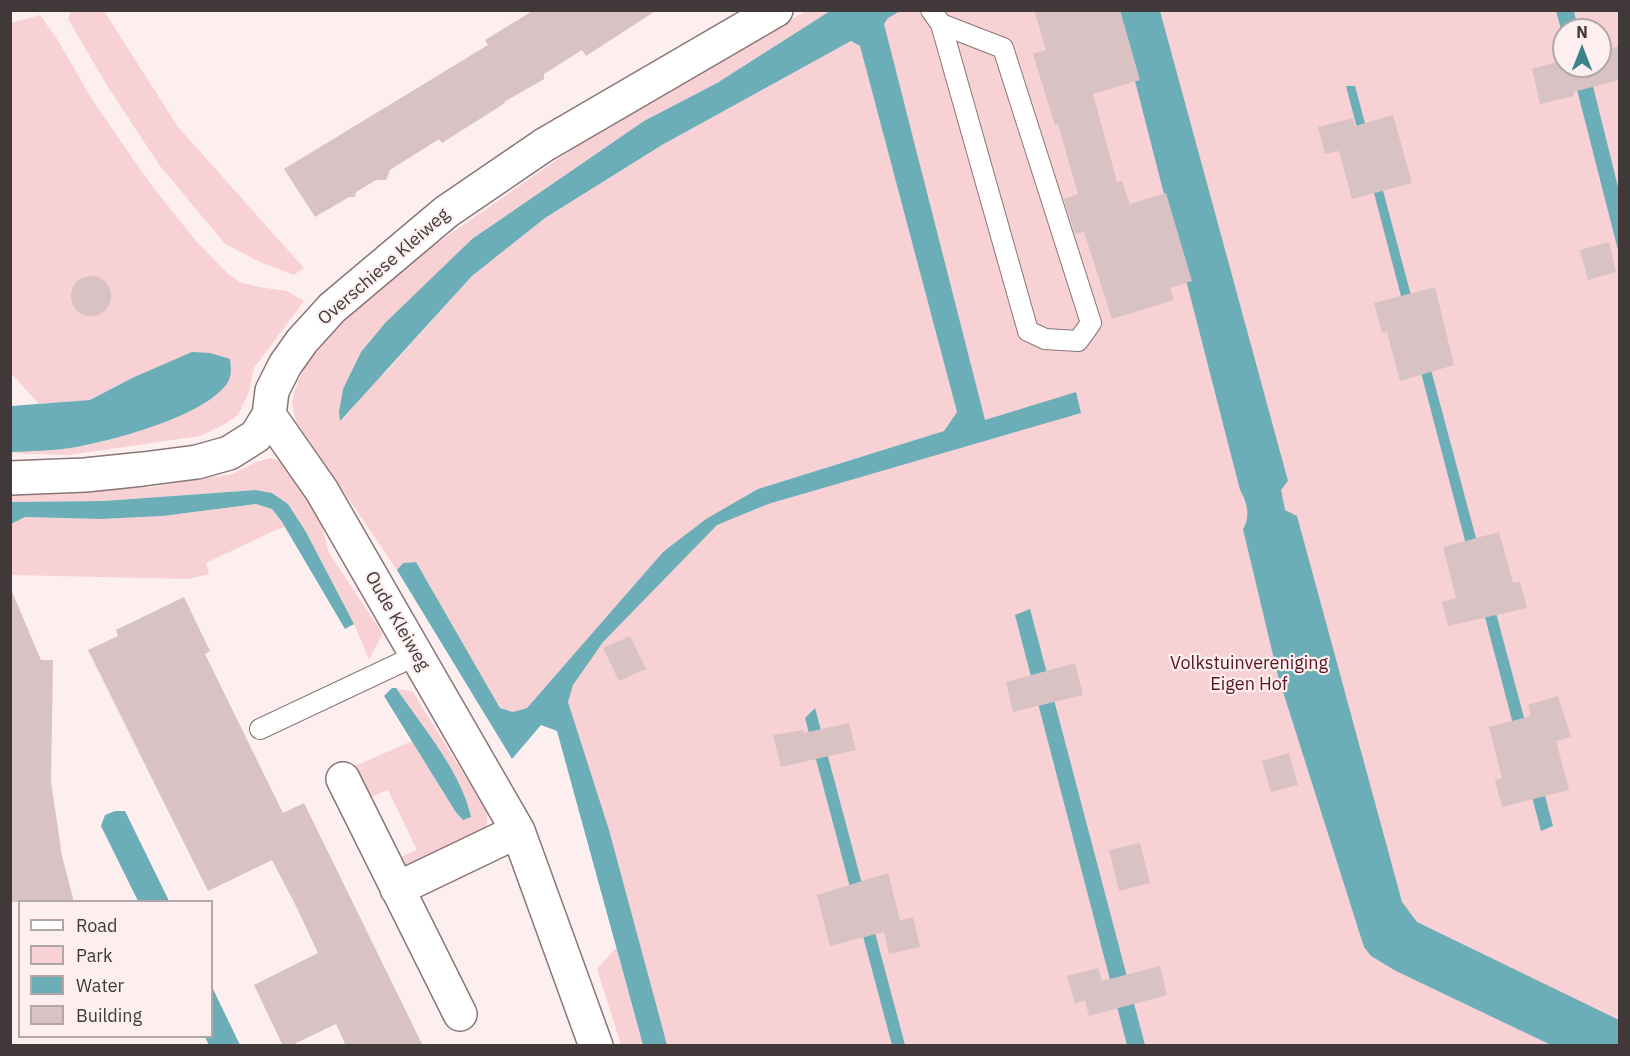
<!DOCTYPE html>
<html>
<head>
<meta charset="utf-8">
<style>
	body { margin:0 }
	#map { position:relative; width:1630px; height:1056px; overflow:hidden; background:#fdeff0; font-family:"IBM Plex Sans",sans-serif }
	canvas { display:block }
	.frame { position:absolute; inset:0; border:12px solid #413839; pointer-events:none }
	.legend { position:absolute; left:18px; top:900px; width:195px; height:138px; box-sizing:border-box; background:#fdeff0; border:2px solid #b2a6a7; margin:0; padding:8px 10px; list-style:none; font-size:18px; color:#413839 }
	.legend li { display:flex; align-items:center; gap:12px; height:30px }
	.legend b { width:30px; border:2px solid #b2a6a7 }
	.north { position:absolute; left:1552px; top:18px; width:60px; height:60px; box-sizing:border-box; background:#fdeff0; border:2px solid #b2a6a7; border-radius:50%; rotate:0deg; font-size:16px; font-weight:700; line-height:24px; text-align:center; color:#413839 }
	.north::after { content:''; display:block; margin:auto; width:21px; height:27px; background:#3c828c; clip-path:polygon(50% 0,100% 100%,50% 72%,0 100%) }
</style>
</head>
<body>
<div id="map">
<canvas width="1630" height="1056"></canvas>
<div class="frame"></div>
<ul class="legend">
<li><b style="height:8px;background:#fff"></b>Road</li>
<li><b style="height:16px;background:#f8d1d4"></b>Park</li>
<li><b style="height:16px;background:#6baeb8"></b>Water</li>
<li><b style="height:16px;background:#d8c2c3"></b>Building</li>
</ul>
<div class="north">N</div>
</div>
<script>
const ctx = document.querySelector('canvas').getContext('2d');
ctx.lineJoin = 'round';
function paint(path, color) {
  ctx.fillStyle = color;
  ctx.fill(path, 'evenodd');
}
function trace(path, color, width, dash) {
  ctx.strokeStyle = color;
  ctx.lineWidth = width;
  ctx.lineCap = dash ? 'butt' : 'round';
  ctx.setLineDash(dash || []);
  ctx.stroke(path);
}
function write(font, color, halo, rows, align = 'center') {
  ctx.font = font + ' "IBM Plex Sans",sans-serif';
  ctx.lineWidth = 4.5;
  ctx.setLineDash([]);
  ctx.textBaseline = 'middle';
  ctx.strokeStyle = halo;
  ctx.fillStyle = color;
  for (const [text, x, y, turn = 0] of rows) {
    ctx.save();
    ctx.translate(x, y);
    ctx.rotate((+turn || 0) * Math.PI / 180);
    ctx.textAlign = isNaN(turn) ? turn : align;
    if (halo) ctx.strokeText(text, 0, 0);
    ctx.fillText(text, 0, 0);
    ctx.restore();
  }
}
const green = new Path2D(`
	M 71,11 L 104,11 L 178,127 L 304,268 L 294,275 L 262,263 L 225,244 L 160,166 L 108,87 L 68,19 Z
	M 806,11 L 830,11 L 717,83 L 644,121 L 472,239 L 385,323 L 361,352 L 343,389 L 384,374 L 472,276 L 545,218 L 662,145 L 851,41 L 860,45 L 957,412 L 944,431 L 758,489 L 663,552 L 527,708 L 513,712 L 500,708 L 416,562 L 403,563 L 397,570 L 296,422 L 292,403 L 295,390 L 304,368 L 333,327 L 413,260 L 604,127 Z
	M 877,11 L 1619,11 L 1619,1045 L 658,1045 L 563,682 L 714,519 L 968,434 ZM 1564,30 L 1600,30 L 1600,66 L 1564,66 Z
	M 40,15 L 57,39 L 93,101 L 149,182 L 196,241 L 228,274 L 240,282 L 259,287 L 287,291 L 304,301 L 254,368 L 249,392 L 238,415 L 223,425 L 200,436 L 69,455 L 11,453 C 28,448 51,451 70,448 C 117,441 164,424 206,402 L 132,378 L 90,400 L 39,404 L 11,373 L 11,23 Z
	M 270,458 L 286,463 L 302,481 L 321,523 L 329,553 L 383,634 L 369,659 L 354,624 L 306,532 L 288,504 L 272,493 L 256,490 L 102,501 L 11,502 L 10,493 L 152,487 L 232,474 L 256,462 Z
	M 256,504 L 272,509 L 285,527 L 278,529 L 206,563 L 209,574 L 188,579 L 11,575 L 11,524 L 25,517 L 100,519 L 163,516 Z
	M 396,688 L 413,692 L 487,812 L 487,825 L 481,838 L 414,871 L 393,861 L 417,850 L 388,790 L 364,800 L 348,769 L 412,741 L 455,811 L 454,774 Z
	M 616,948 L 643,1045 L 621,1045 L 597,969 Z`);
const water = new Path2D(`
	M 902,10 L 888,18 L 884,24 L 985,420 L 1076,392 L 1081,413 L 768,504 L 717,525 L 603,642 L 573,685 L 568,702 L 609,830 L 667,1045 L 643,1045 L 557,731 L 541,725 L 512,759 L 397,570 L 403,563 L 416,562 L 500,708 L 513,712 L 527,708 L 663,552 L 706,519 L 758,489 L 944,431 L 957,412 L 860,46 L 851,41 L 662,145 L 545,218 L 472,276 L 340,421 L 339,412 L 343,389 L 361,352 L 385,323 L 472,239 L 644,121 L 717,83 L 830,11 Z
	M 1117,11 L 1160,11 L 1288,481 L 1281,490 L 1285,510 L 1297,516 L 1402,902 L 1417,922 L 1619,1020 L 1619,1045 L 1551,1045 L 1396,971 L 1371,956 L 1364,947 L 1278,676 L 1243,529 C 1251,517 1247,502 1240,490 Z
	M 1556,11 L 1574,11 L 1578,30 L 1564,30 L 1564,40 Z
	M 1571,66 L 1588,66 L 1619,191 L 1619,254 Z
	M 1346,86 L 1355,86 L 1553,826 L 1541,831 Z
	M 192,352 L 210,353 L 230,359 C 231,367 232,375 228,382 C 207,416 109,442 70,448 C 50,451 30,451 11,452 L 11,406 L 90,400 L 132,378 Z
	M 256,490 L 272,493 L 288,504 L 306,532 L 354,624 L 345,629 L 282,522 L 272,509 L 256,504 L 163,516 L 100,519 L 25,517 L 11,524 L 11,502 L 103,501 Z
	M 1030,609 L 1145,1045 L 1127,1045 L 1015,615 Z
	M 392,688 L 396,688 C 422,726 462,773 471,817 L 463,820 L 455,811 L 384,696 Z
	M 815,708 L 905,1045 L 892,1045 L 805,718 Z
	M 115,811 L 125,811 L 169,901 L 138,901 L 101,826 L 105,815 Z
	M 212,987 L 240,1045 L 209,1045 L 205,1037 L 212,1036 Z`);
const building = new Path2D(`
	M 534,10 L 657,10 L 586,56 L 582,50 L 544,74 L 544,79 L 504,102 L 505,103 L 442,143 L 439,139 L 390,170 L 386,180 L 376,180 L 356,192 L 355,197 L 349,197 L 315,217 L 284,169 L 488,45 L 485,40 Z
	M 1034,10 L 1120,10 L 1140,80 L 1093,94 L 1117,182 L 1122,181 L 1130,204 L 1166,193 L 1192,281 L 1170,288 L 1174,300 L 1112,319 L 1084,232 L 1075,234 L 1064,199 L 1078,194 L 1058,124 L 1055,125 L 1033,54 L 1046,50 Z
	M 1620,46 L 1620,80 L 1573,92 L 1574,96 L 1540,104 L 1532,69 L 1564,60 L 1564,66 L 1600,66 L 1600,51 Z
	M 1393,115 L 1412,183 L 1352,199 L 1339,151 L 1325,154 L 1318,127 L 1353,118 L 1355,126 Z
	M 1609,242 L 1616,272 L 1588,280 L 1580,250 Z
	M71 296a20 20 0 1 1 40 0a20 20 0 1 1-40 0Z
	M 1435,287 L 1454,365 L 1400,381 L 1387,332 L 1382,333 L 1374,303 Z
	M 1499,532 L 1513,583 L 1520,582 L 1527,608 L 1448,626 L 1442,602 L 1456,598 L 1443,547 Z
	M 10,587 L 41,660 L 53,660 L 51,782 L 62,856 L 74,902 L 10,902 Z
	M 184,597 L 210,651 L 205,654 L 283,813 L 304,803 L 423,1046 L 346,1046 L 336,1024 L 290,1046 L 283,1046 L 254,985 L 318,953 L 296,906 L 272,860 L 208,891 L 88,650 L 118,636 L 116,630 Z
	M 630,636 L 646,669 L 619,681 L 603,648 Z
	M 1075,663 L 1083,695 L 1013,712 L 1006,682 Z
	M 1558,696 L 1571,737 L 1556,741 L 1569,790 L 1502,807 L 1495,780 L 1502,778 L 1489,727 L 1531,716 L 1528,705 Z
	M 849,723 L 856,750 L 781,767 L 773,735 L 803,730 L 804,733 Z
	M 1289,753 L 1298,785 L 1271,792 L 1262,761 Z
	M 1140,843 L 1150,883 L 1119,891 L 1109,850 Z
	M 888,873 L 900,921 L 913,917 L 920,947 L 889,954 L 884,932 L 830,946 L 817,895 Z
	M 1160,966 L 1167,995 L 1089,1016 L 1085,1000 L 1075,1004 L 1067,976 L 1098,968 L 1102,981 Z`);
const lane = new Path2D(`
	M 931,10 L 941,24 L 1028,331 L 1045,339 L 1078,341 L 1091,323 L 1003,48 L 941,24
	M 260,729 L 417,655`);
const street = new Path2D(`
	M 269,415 L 322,491 L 518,831 L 596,1046
	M 10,478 L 85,475 L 143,469 L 197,462 L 229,453 L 256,436 L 269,415 L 272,391 L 285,365 L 302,341 L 332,308 L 446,212 L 544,145 L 776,10
	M 343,779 L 460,1014
	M 397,889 L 518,831`);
const streetNames = [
	["Overschiese Kleiweg",384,267,-41],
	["Oude Kleiweg",397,621,60]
];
const parkNames = [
	["Volkstuinvereniging",1249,664],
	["Eigen Hof",1249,685]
];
paint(green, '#f8d1d4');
paint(water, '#6baeb8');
paint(building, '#d8c2c3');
trace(lane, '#8a7577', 22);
trace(street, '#8a7577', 36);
trace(lane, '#fff', 20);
trace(street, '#fff', 33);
write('18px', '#413839', '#fdeff0', streetNames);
write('18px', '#581322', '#fdeff0', parkNames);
</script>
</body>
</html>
